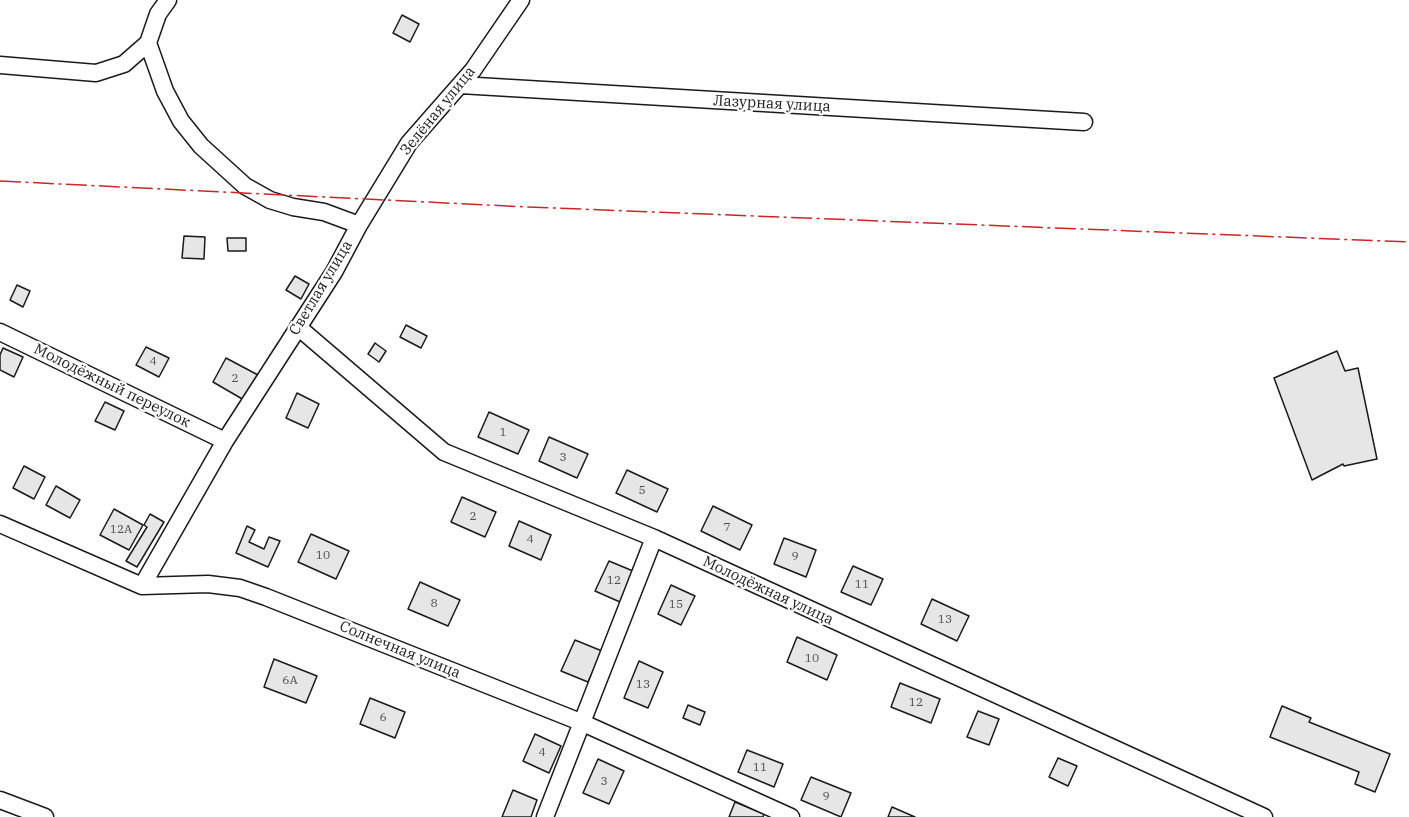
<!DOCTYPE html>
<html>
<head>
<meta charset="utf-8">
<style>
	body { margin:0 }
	canvas { display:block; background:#fff }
</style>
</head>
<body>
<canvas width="1409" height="817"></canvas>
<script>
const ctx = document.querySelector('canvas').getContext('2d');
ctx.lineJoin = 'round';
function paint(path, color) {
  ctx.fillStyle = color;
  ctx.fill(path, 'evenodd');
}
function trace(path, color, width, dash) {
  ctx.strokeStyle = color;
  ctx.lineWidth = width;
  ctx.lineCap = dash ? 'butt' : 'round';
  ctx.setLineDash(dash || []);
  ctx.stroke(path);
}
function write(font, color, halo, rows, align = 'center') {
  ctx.font = font + ' "IBM Plex Serif",serif';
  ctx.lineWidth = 4.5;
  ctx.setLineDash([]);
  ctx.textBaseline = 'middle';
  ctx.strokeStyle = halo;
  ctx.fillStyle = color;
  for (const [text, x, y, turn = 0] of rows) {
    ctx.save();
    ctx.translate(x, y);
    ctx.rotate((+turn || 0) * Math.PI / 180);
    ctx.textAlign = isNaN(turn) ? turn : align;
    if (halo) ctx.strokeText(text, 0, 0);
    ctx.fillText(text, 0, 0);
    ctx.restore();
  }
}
const building = new Path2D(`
	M 402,15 L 419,24 L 410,42 L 393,33 Z
	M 184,236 L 205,237 L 204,259 L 182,258 Z
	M 227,238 L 246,238 L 246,251 L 228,251 Z
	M 295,276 L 309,284 L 301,299 L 286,290 Z
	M 17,285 L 30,291 L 23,307 L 10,300 Z
	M 406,325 L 427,336 L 421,348 L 400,337 Z
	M 375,343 L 386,351 L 379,362 L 368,354 Z
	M 146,347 L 169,358 L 159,377 L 136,365 Z
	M 3,348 L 23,357 L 14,377 L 0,370 L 0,355 Z
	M 1337,351 L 1345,371 L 1358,368 L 1377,459 L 1344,466 L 1343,464 L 1312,480 L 1274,378 Z
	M 226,358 L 258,375 L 244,400 L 213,382 Z
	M 297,393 L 319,404 L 308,428 L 286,418 Z
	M 105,402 L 124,411 L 115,430 L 95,421 Z
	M 489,412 L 529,430 L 518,454 L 478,437 Z
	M 549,437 L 588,454 L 577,478 L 539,461 Z
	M 24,466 L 45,477 L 34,499 L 13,488 Z
	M 627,470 L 668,489 L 657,512 L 616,493 Z
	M 56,486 L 80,500 L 70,518 L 46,505 Z
	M 462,497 L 496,512 L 485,537 L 451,522 Z
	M 713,506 L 752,525 L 740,550 L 701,531 Z
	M 114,509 L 143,525 L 129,550 L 100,535 Z
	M 150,514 L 164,522 L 137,567 L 126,561 L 147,527 L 144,525 Z
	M 519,521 L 551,535 L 541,560 L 509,546 Z
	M 247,526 L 255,530 L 249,542 L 264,549 L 269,537 L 280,541 L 268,567 L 236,553 Z
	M 311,534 L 349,551 L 336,579 L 298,562 Z
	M 784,538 L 816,550 L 806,577 L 774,564 Z
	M 609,561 L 633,571 L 620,602 L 595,591 Z
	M 853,566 L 883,579 L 871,605 L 841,592 Z
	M 420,582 L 460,600 L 448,626 L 408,609 Z
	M 671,585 L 695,596 L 681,625 L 658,614 Z
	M 932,599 L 969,616 L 957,641 L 921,624 Z
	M 797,637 L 837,655 L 827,680 L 787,662 Z
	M 575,640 L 602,651 L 588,682 L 561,671 Z
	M 274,659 L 317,676 L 306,703 L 264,687 Z
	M 639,661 L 663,672 L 648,708 L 624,698 Z
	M 900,683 L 940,699 L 931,723 L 891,707 Z
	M 370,698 L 405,712 L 395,738 L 360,724 Z
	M 688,705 L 705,712 L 700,725 L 683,718 Z
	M 1282,706 L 1311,718 L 1309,722 L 1390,754 L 1375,792 L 1355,784 L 1359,772 L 1270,737 Z
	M 978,711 L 999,719 L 989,745 L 967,737 Z
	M 535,734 L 561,746 L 549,773 L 523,761 Z
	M 747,750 L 783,764 L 774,787 L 738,772 Z
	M 1058,758 L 1077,766 L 1068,786 L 1049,777 Z
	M 598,759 L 624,771 L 609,804 L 583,793 Z
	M 811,777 L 851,793 L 841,817 L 801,800 Z
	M 513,790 L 537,800 L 531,817 L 502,817 Z
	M 735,802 L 764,814 L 763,817 L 729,817 Z
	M 892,807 L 915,817 L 888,817 Z`);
const minor = new Path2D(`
	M 168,0 L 158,14 L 148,43 L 165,91 L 181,121 L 201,146 L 245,186 L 270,200 L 293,207 L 324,212 L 359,225
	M 0,65 L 96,73 L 124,64 L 148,43
	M 460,85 L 1084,122
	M 298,327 L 444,452 L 654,538 L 1264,817
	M 0,332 L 225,441
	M 0,524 L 142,586 L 208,584 L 240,588 L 266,597 L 583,723 L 791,817
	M 142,586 L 225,441 L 334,272 L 359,225 L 409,143 L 473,70 L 521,0
	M 0,800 L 45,817
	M 545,817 L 654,538`);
const power = new Path2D(`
	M 0,181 L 528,207 L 1409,242`);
const numberNames = [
	["4",153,362],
	["2",235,379],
	["1",503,433],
	["3",563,458],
	["5",642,491],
	["2",473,517],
	["7",727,528],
	["12А",121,530],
	["4",530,540],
	["10",323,556],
	["9",795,557],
	["12",614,581],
	["11",862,585],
	["8",434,604],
	["15",676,605],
	["13",945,620],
	["10",812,659],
	["6А",290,681],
	["13",643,685],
	["12",916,703],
	["6",383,718],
	["4",542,753],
	["11",760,768],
	["3",604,782],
	["9",826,797]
];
const streetNames = [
	["Лазурная улица",772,104,3],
	["Зелёная улица",438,111,-51],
	["Светлая улица",321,288,-59],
	["Молодёжный переулок",112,386,26],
	["Молодёжная улица",768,591,25],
	["Солнечная улица",400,650,22]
];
paint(building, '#e6e6e6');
trace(building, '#1a1a1a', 1.5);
trace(minor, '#1a1a1a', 19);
trace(minor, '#fff', 16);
trace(power, '#c62828', 1.5, [21, 4.5, 3, 4.5]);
write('12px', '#4d4d4d', null, numberNames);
write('15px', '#1a1a1a', '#fff', streetNames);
</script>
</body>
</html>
